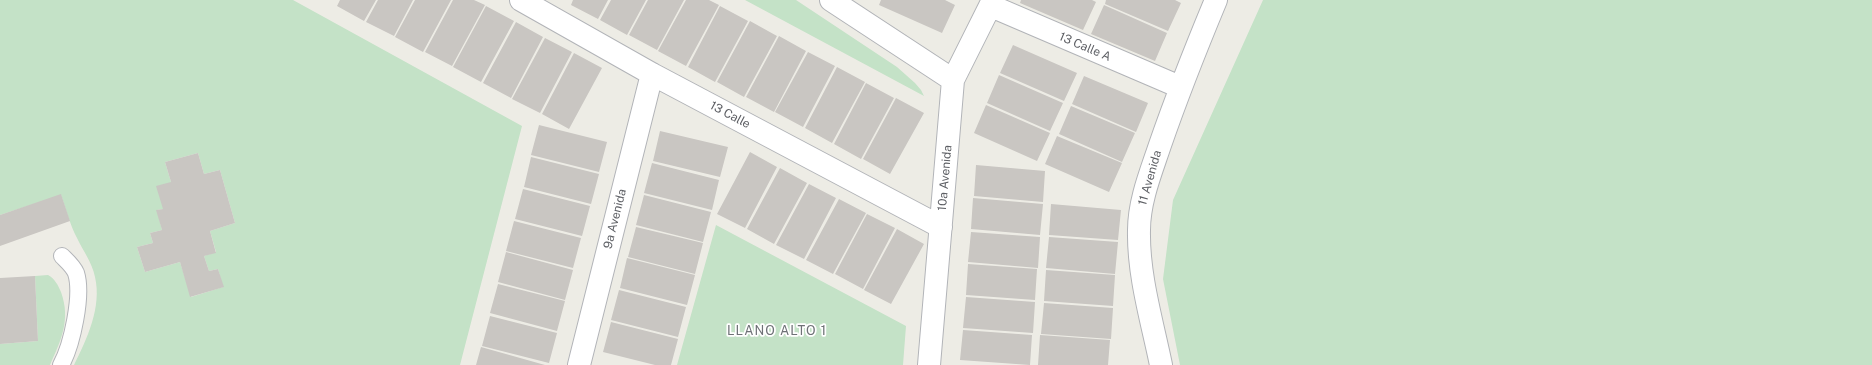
<!DOCTYPE html>
<html>
<head>
<meta charset="utf-8">
<style>
	body { margin:0 }
	canvas { display:block; background:#edece5 }
</style>
</head>
<body>
<canvas width="1872" height="365"></canvas>
<script>
const ctx = document.querySelector('canvas').getContext('2d');
ctx.lineJoin = 'round';
function paint(path, color) {
  ctx.fillStyle = color;
  ctx.fill(path, 'evenodd');
}
function trace(path, color, width, dash) {
  ctx.strokeStyle = color;
  ctx.lineWidth = width;
  ctx.lineCap = dash ? 'butt' : 'round';
  ctx.setLineDash(dash || []);
  ctx.stroke(path);
}
function write(font, color, halo, rows, align = 'center') {
  ctx.font = font + ' "Public Sans",sans-serif';
  ctx.lineWidth = 3.5;
  ctx.setLineDash([]);
  ctx.textBaseline = 'middle';
  ctx.strokeStyle = halo;
  ctx.fillStyle = color;
  for (const [text, x, y, turn = 0] of rows) {
    ctx.save();
    ctx.translate(x, y);
    ctx.rotate((+turn || 0) * Math.PI / 180);
    ctx.textAlign = isNaN(turn) ? turn : align;
    if (halo) ctx.strokeText(text, 0, 0);
    ctx.fillText(text, 0, 0);
    ctx.restore();
  }
}
const green = new Path2D(`
	M 0,0 L 293,0 L 522,126 L 460,365 L 74,365 C 87,339 102,307 95,277 C 92,262 83,251 77,238 C 70,225 66,209 61,195 L 0,215 ZM 198,153 L 204,174 L 220,170 L 235,223 L 210,231 L 216,252 L 204,256 L 209,271 L 218,269 L 223,287 L 191,297 L 180,262 L 145,272 L 137,247 L 153,243 L 150,233 L 162,230 L 157,210 L 163,209 L 171,182 L 165,162 Z
	M 745,0 L 796,0 L 897,67 L 915,83 L 921,90 L 924,96 Z
	M 1263,0 L 1872,0 L 1872,365 L 1180,365 L 1163,279 L 1173,200 Z
	M 716,225 L 906,326 L 903,365 L 677,365 Z
	M 48,275 C 55,279 58,285 61,292 C 71,320 61,340 50,365 L 0,365 L 0,344 L 38,341 L 35,276 Z`);
const building = new Path2D(`
	M 340,0 L 376,0 L 364,21 L 337,6 Z
	M 378,0 L 413,0 L 394,36 L 366,22 Z
	M 415,0 L 451,0 L 423,52 L 395,37 Z
	M 453,0 L 474,0 L 485,5 L 452,66 L 425,52 Z
	M 573,0 L 608,0 L 598,19 L 571,5 Z
	M 611,0 L 646,0 L 627,35 L 600,20 Z
	M 648,0 L 684,0 L 657,50 L 629,35 Z
	M 686,0 L 709,0 L 719,5 L 686,66 L 658,51 Z
	M 881,0 L 945,0 L 955,5 L 942,33 L 879,5 Z
	M 1021,0 L 1092,0 L 1096,2 L 1083,30 L 1020,3 Z
	M 1106,0 L 1175,0 L 1181,3 L 1168,31 L 1105,4 Z
	M 1104,5 L 1167,33 L 1155,61 L 1091,34 Z
	M 486,6 L 514,21 L 481,82 L 453,67 Z
	M 720,6 L 748,21 L 715,82 L 688,67 Z
	M 750,21 L 777,36 L 744,97 L 717,82 Z
	M 516,22 L 543,37 L 511,98 L 483,83 Z
	M 779,36 L 806,51 L 774,112 L 746,97 Z
	M 545,38 L 572,52 L 540,113 L 512,99 Z
	M 1013,45 L 1077,73 L 1064,101 L 1000,73 Z
	M 808,52 L 835,66 L 803,127 L 775,112 Z
	M 574,53 L 602,68 L 569,129 L 542,114 Z
	M 837,67 L 865,82 L 832,143 L 805,128 Z
	M 999,75 L 1063,103 L 1050,131 L 987,103 Z
	M 1084,76 L 1148,103 L 1136,132 L 1072,104 Z
	M 866,83 L 894,98 L 861,159 L 834,144 Z
	M 896,98 L 924,113 L 890,174 L 863,159 Z
	M 986,105 L 1050,133 L 1037,161 L 974,133 Z
	M 1071,106 L 1135,133 L 1122,162 L 1059,134 Z
	M 539,125 L 607,142 L 599,172 L 531,155 Z
	M 660,131 L 728,147 L 720,177 L 653,161 Z
	M 1057,136 L 1122,163 L 1109,192 L 1045,164 Z
	M 750,152 L 777,167 L 745,228 L 717,214 Z
	M 198,153 L 204,174 L 220,170 L 235,223 L 210,231 L 216,253 L 204,256 L 209,271 L 218,269 L 224,287 L 190,297 L 180,262 L 145,272 L 137,247 L 153,243 L 150,233 L 162,230 L 156,210 L 163,209 L 156,186 L 171,182 L 165,162 Z
	M 531,157 L 599,174 L 591,204 L 524,187 Z
	M 652,163 L 719,180 L 712,210 L 644,193 Z
	M 976,165 L 1045,171 L 1043,202 L 974,196 Z
	M 780,168 L 807,183 L 774,244 L 747,229 Z
	M 809,184 L 836,198 L 804,259 L 776,245 Z
	M 523,189 L 590,206 L 582,236 L 515,219 Z
	M 61,194 L 70,221 L 0,246 L 0,215 Z
	M 644,195 L 711,212 L 703,242 L 636,225 Z
	M 973,198 L 1043,204 L 1040,235 L 971,229 Z
	M 839,199 L 866,213 L 833,274 L 806,260 Z
	M 1051,204 L 1121,210 L 1118,240 L 1049,235 Z
	M 867,214 L 895,228 L 863,289 L 835,274 Z
	M 514,221 L 581,238 L 573,268 L 506,251 Z
	M 636,227 L 703,243 L 695,274 L 628,257 Z
	M 897,229 L 924,244 L 891,304 L 864,290 Z
	M 971,232 L 1040,237 L 1038,268 L 968,262 Z
	M 1049,237 L 1118,242 L 1115,274 L 1046,268 Z
	M 506,252 L 573,270 L 565,300 L 498,282 Z
	M 627,258 L 695,275 L 687,305 L 620,288 Z
	M 968,264 L 1037,269 L 1035,300 L 966,295 Z
	M 1046,270 L 1115,275 L 1113,306 L 1044,301 Z
	M 35,276 L 38,341 L 0,344 L 0,278 Z
	M 498,284 L 565,301 L 557,331 L 490,313 Z
	M 619,290 L 686,307 L 678,337 L 611,320 Z
	M 966,297 L 1035,302 L 1033,333 L 963,328 Z
	M 1044,303 L 1113,308 L 1111,339 L 1041,334 Z
	M 490,316 L 557,333 L 549,363 L 482,346 Z
	M 611,322 L 678,339 L 671,365 L 655,365 L 603,352 Z
	M 963,330 L 1032,335 L 1030,365 L 960,360 Z
	M 1040,335 L 1110,340 L 1108,365 L 1038,365 Z
	M 481,347 L 545,365 L 476,365 Z`);
const service = new Path2D(`
	M 61,365 C 72,345 83,295 76,273 C 73,266 67,261 62,256`);
const minor = new Path2D(`
	M 521,0 L 652,74 L 941,227
	M 831,0 L 953,80
	M 991,6 L 1180,87
	M 579,365 L 652,74
	M 929,365 L 953,80 L 993,0
	M 1161,365 C 1152,321 1138,275 1139,230 C 1139,201 1151,172 1160,145 C 1177,96 1196,48 1216,0`);
const streetNames = [
	["13 Calle A",1085,47,23],
	["13 Calle",730,115,28],
	["10a Avenida",945,178,-85],
	["11 Avenida",1150,178,-74],
	["9a Avenida",615,219,-76]
];
const neighbourhoodNames = [
	["LLANO ALTO 1",777,331]
];
paint(green, '#c4e2c7');
paint(building, '#c9c6c2');
trace(service, '#b2b4b8', 18);
trace(minor, '#b2b4b8', 24);
trace(service, '#fff', 16);
trace(minor, '#fff', 22);
write('12px', '#5d5f64', '#fff', streetNames);
ctx.letterSpacing = '1px';
write('13px', '#6e7176', '#fff', neighbourhoodNames);
ctx.letterSpacing = '0px';
</script>
</body>
</html>
